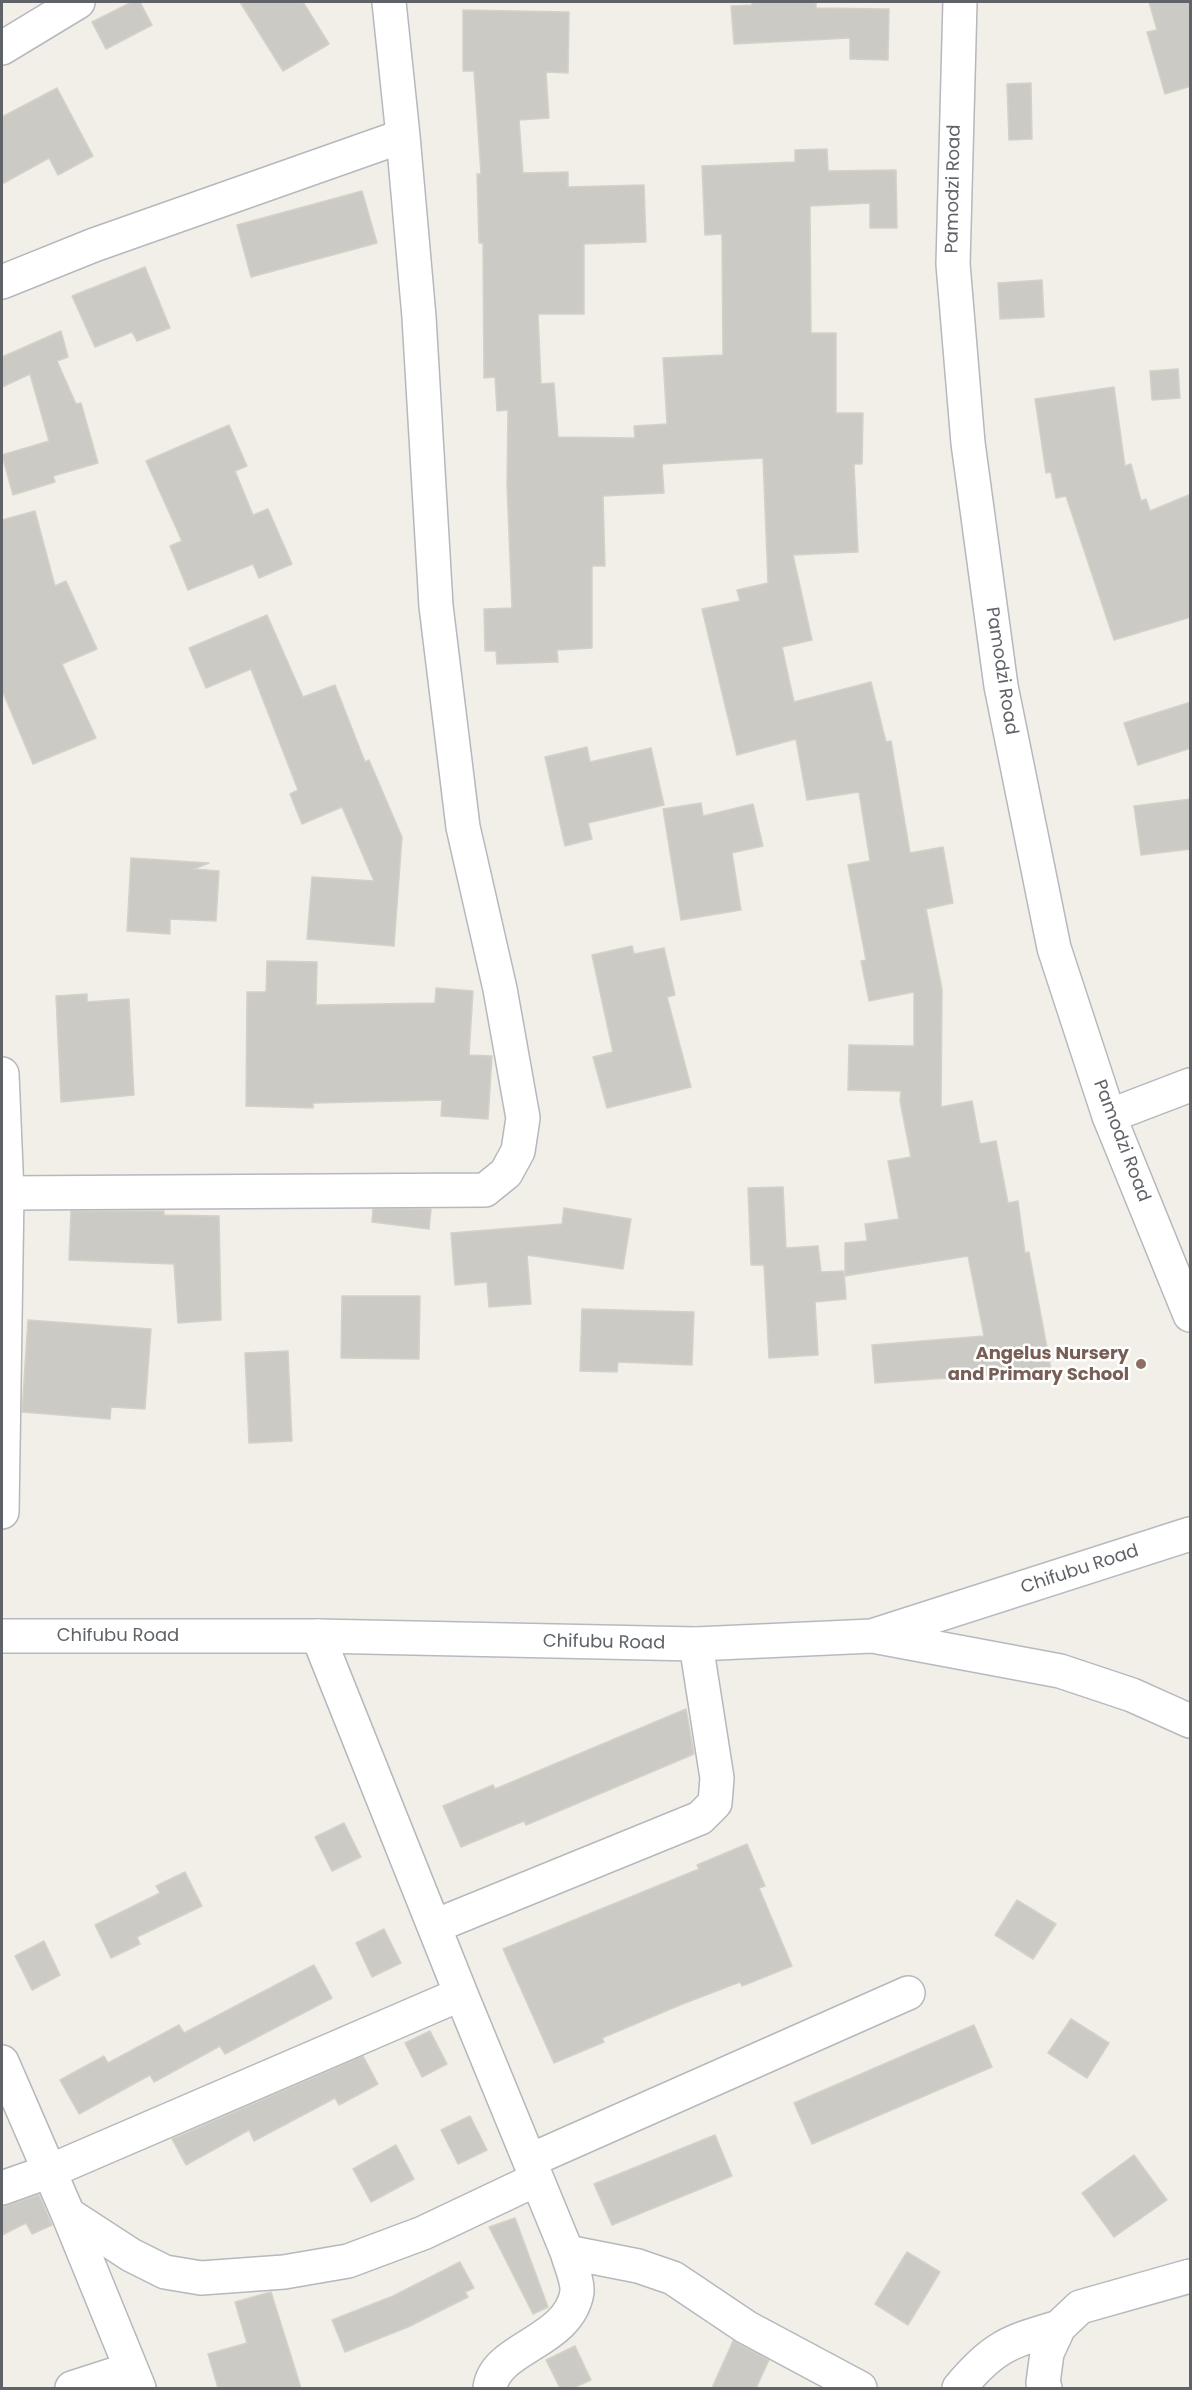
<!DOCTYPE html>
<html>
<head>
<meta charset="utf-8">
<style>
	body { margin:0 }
	#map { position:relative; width:1192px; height:2390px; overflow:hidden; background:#f1efe8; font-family:Poppins,sans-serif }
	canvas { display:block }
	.frame { position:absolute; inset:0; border:3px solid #5f6368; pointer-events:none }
</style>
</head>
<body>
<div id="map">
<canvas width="1192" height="2390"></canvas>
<div class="frame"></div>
</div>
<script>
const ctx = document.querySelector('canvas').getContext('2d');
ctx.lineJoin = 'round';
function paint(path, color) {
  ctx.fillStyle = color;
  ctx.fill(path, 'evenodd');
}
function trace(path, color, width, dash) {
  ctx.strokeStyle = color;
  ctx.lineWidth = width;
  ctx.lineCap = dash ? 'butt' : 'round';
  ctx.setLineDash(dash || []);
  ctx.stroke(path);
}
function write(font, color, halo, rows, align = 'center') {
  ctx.font = font + ' Poppins,sans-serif';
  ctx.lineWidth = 5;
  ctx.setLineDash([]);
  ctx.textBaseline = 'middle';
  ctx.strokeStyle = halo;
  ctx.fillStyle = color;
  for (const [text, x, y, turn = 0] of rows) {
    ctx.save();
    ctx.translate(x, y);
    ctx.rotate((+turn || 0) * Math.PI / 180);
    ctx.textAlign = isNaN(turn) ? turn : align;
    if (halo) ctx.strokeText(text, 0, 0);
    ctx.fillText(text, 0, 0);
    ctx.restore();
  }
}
const building = new Path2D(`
	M 132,2 L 140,2 L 152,25 L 106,49 L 92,22 Z
	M 240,2 L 303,2 L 329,44 L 283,71 Z
	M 752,2 L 816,2 L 816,8 L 889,9 L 888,60 L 850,59 L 850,38 L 734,44 L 731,6 L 752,5 Z
	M 1149,2 L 1191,2 L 1191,86 L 1165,94 L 1147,32 L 1157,30 Z
	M 463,10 L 569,12 L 568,73 L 546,72 L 549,118 L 519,120 L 523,173 L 568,172 L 568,187 L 644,185 L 646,242 L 584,244 L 584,314 L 538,314 L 541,384 L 554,383 L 558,437 L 635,438 L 634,426 L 667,424 L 663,358 L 723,355 L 722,234 L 705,235 L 702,166 L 795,162 L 795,150 L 827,149 L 828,171 L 896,170 L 897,228 L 870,228 L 870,203 L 810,206 L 811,333 L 836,333 L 836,413 L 863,413 L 862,464 L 854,464 L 858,552 L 793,555 L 812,640 L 782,647 L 794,702 L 871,682 L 886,742 L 891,741 L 910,853 L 943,847 L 953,903 L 926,909 L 942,989 L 941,1107 L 972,1101 L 980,1144 L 996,1141 L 1008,1203 L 1018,1201 L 1025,1253 L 1029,1252 L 1051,1369 L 992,1380 L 991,1375 L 875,1383 L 872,1345 L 984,1336 L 968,1256 L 845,1276 L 845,1243 L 867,1241 L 865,1224 L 899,1219 L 888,1161 L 911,1157 L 900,1101 L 901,1091 L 848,1090 L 849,1045 L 914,1046 L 914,992 L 869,1001 L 861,961 L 866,960 L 848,865 L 870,861 L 859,792 L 807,800 L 796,739 L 737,755 L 702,609 L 740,601 L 737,590 L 768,583 L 763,458 L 662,464 L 664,493 L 603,496 L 605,566 L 592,566 L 592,648 L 557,650 L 558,662 L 497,664 L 496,651 L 485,651 L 484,609 L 512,608 L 507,485 L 508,410 L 497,411 L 495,377 L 484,378 L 483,243 L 479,243 L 477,174 L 481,174 L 474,71 L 463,71 Z
	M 1031,83 L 1032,139 L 1009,140 L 1007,84 Z
	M 57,88 L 93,156 L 58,175 L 49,158 L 2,184 L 2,117 Z
	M 362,191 L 377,243 L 251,277 L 237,225 Z
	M 145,267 L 170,328 L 137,341 L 132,332 L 95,347 L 72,296 Z
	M 1042,280 L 1044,317 L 1000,319 L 998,283 Z
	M 61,331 L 68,357 L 57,361 L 76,404 L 81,403 L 98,463 L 53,476 L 55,482 L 13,495 L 2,455 L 49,441 L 30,374 L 2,387 L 2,357 Z
	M 1178,369 L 1180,398 L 1152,400 L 1150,371 Z
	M 1114,387 L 1125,466 L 1131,464 L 1141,501 L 1146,499 L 1150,511 L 1191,494 L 1191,617 L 1114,640 L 1066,496 L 1056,498 L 1051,472 L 1046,473 L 1035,399 Z
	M 229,425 L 247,466 L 235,471 L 253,515 L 268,509 L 292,564 L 259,578 L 253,564 L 188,590 L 170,546 L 182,541 L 146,461 Z
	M 35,511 L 55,586 L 66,581 L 97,649 L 62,664 L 96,738 L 33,764 L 2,690 L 2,520 Z
	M 267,615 L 303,697 L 335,685 L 365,762 L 369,760 L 402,837 L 394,946 L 307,939 L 312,877 L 374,881 L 342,807 L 302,824 L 290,794 L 298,790 L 251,669 L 206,688 L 189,648 Z
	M 1191,702 L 1191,748 L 1138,765 L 1124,723 Z
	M 587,747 L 590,762 L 651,748 L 664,805 L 588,823 L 592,839 L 565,846 L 545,757 Z
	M 1191,799 L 1191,849 L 1141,855 L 1134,806 Z
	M 701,803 L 703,816 L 753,804 L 763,846 L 732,853 L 741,910 L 681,920 L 663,809 Z
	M 131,858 L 209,863 L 194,869 L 219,871 L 216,921 L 170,919 L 170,934 L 127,931 Z
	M 632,946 L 634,954 L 664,948 L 675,995 L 667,997 L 691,1087 L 607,1108 L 593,1057 L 613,1052 L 592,955 Z
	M 267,961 L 317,962 L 316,1005 L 435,1003 L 436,988 L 473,991 L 469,1055 L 492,1056 L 488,1119 L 441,1116 L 442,1100 L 313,1103 L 313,1108 L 246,1106 L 247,992 L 266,992 Z
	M 87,994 L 87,1002 L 129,999 L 134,1095 L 61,1102 L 56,996 Z
	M 783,1187 L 786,1248 L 818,1246 L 821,1272 L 844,1271 L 846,1299 L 815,1302 L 818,1355 L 769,1358 L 764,1265 L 751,1265 L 748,1188 Z
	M 564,1208 L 631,1219 L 623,1269 L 527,1255 L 531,1304 L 489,1307 L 487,1282 L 455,1285 L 451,1233 L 562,1224 Z
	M 373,1209 L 431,1209 L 429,1229 L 372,1222 Z
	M 71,1211 L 164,1211 L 164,1215 L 219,1216 L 221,1320 L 178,1323 L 174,1264 L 69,1260 Z
	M 342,1296 L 420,1296 L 419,1359 L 341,1358 Z
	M 582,1309 L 694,1312 L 692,1365 L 618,1362 L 617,1372 L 580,1371 Z
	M 28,1320 L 151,1329 L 145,1409 L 111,1407 L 110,1419 L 22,1412 Z
	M 288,1351 L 292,1441 L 249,1443 L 245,1353 Z
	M 686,1709 L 694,1754 L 526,1825 L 524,1821 L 461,1847 L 443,1806 L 493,1785 L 495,1789 Z
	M 344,1823 L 361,1857 L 332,1871 L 315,1837 Z
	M 747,1844 L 765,1886 L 759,1888 L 792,1966 L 742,1986 L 740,1982 L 680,2005 L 602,2038 L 604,2042 L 554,2063 L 503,1949 L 699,1869 L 697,1865 Z
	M 185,1872 L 202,1906 L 137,1937 L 140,1944 L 111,1958 L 95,1925 L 160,1893 L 156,1886 Z
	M 1017,1900 L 1056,1924 L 1033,1959 L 995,1935 Z
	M 384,1929 L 401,1963 L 372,1977 L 356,1943 Z
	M 44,1941 L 60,1975 L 32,1990 L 15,1956 Z
	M 314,1965 L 332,1998 L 225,2054 L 220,2046 L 154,2082 L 150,2075 L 79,2114 L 60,2080 L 104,2056 L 108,2063 L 179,2025 L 184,2033 Z
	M 1071,2019 L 1109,2043 L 1087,2078 L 1048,2053 Z
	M 974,2025 L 992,2067 L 812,2144 L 794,2103 Z
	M 430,2031 L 447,2064 L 422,2077 L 405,2043 Z
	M 363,2056 L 378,2084 L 339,2105 L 335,2098 L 254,2141 L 249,2130 L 186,2165 L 172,2139 Z
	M 470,2116 L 487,2150 L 458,2164 L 441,2130 Z
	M 715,2135 L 732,2176 L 612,2225 L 594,2184 Z
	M 396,2145 L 414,2179 L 371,2202 L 353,2169 Z
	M 1134,2155 L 1167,2200 L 1114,2237 L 1082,2193 Z
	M 39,2195 L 52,2225 L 32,2234 L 26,2223 L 2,2235 L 2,2207 Z
	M 515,2218 L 548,2307 L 533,2314 L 489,2227 Z
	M 907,2252 L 940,2272 L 908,2325 L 875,2304 Z
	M 460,2262 L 474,2288 L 465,2292 L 468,2297 L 408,2327 L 345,2352 L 332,2320 L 393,2296 Z
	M 271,2292 L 301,2388 L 218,2388 L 208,2354 L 247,2343 L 235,2302 Z
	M 733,2341 L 769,2360 L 756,2388 L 712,2388 Z
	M 575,2346 L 591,2380 L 573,2388 L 560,2388 L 546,2360 Z`);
const minor = new Path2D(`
	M 2,48 L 78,2
	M 2,282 L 94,245 L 403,136 L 389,2
	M 2,1074 L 7,1193 L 2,1512
	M 1109,1116 L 1190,1085
	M 7,1193 L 485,1190 L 506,1173 L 518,1151 L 523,1118 L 500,989 L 463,827 L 436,606 L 419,317 L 403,136
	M 318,1636 L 461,1994 L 567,2252 C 570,2263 578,2281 577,2292 C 569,2343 495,2347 490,2388
	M 435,1926 L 700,1818 L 715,1803 L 717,1778 L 696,1644
	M 2,2062 L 68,2214 L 139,2388
	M 531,2160 L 908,1993
	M 2,2188 L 50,2171 L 461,1994
	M 68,2214 L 131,2255 L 165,2272 L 201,2278 L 284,2272 L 348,2261 L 423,2233 L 537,2179
	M 567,2252 L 638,2266 L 673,2278 L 746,2327 L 860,2388
	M 72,2388 L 131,2369
	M 959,2388 C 993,2347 1008,2342 1059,2327
	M 1045,2388 L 1043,2383 L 1047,2353 L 1059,2327 L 1080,2307 L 1190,2276`);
const tertiary = new Path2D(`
	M 960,2 L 953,264 L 968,443 L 1001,686 L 1054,948 L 1109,1116 L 1190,1315`);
const secondary = new Path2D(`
	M 2,1636 L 318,1636 L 696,1644 L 872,1636 L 1190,1534
	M 878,1637 L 1060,1671 L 1132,1695 L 1190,1721`);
const markers = [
	[1141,1364,6,"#8d6e63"]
];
const streetNames = [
	["Pamodzi Road",954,189,-89],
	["Pamodzi Road",1001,671,81],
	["Pamodzi Road",1121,1141,69],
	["Chifubu Road",1080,1570,-18],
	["Chifubu Road",118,1636],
	["Chifubu Road",604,1643,1]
];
const educationNames = [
	["Angelus Nursery",1129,1354],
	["and Primary School",1129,1375]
];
paint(building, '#cccac5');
trace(building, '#d6d1c6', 1.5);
trace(minor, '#b5b8bc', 36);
trace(tertiary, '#b5b8bc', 36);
trace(secondary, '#b6babf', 36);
trace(minor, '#fff', 33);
trace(tertiary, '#fff', 33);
trace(secondary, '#fff', 33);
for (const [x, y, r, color] of markers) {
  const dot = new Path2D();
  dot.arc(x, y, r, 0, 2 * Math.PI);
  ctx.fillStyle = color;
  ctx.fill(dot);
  trace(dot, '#fff', 2);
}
write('18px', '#5f6368', '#fff', streetNames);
write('bold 18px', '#785e54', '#fff', educationNames, 'right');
</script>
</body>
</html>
